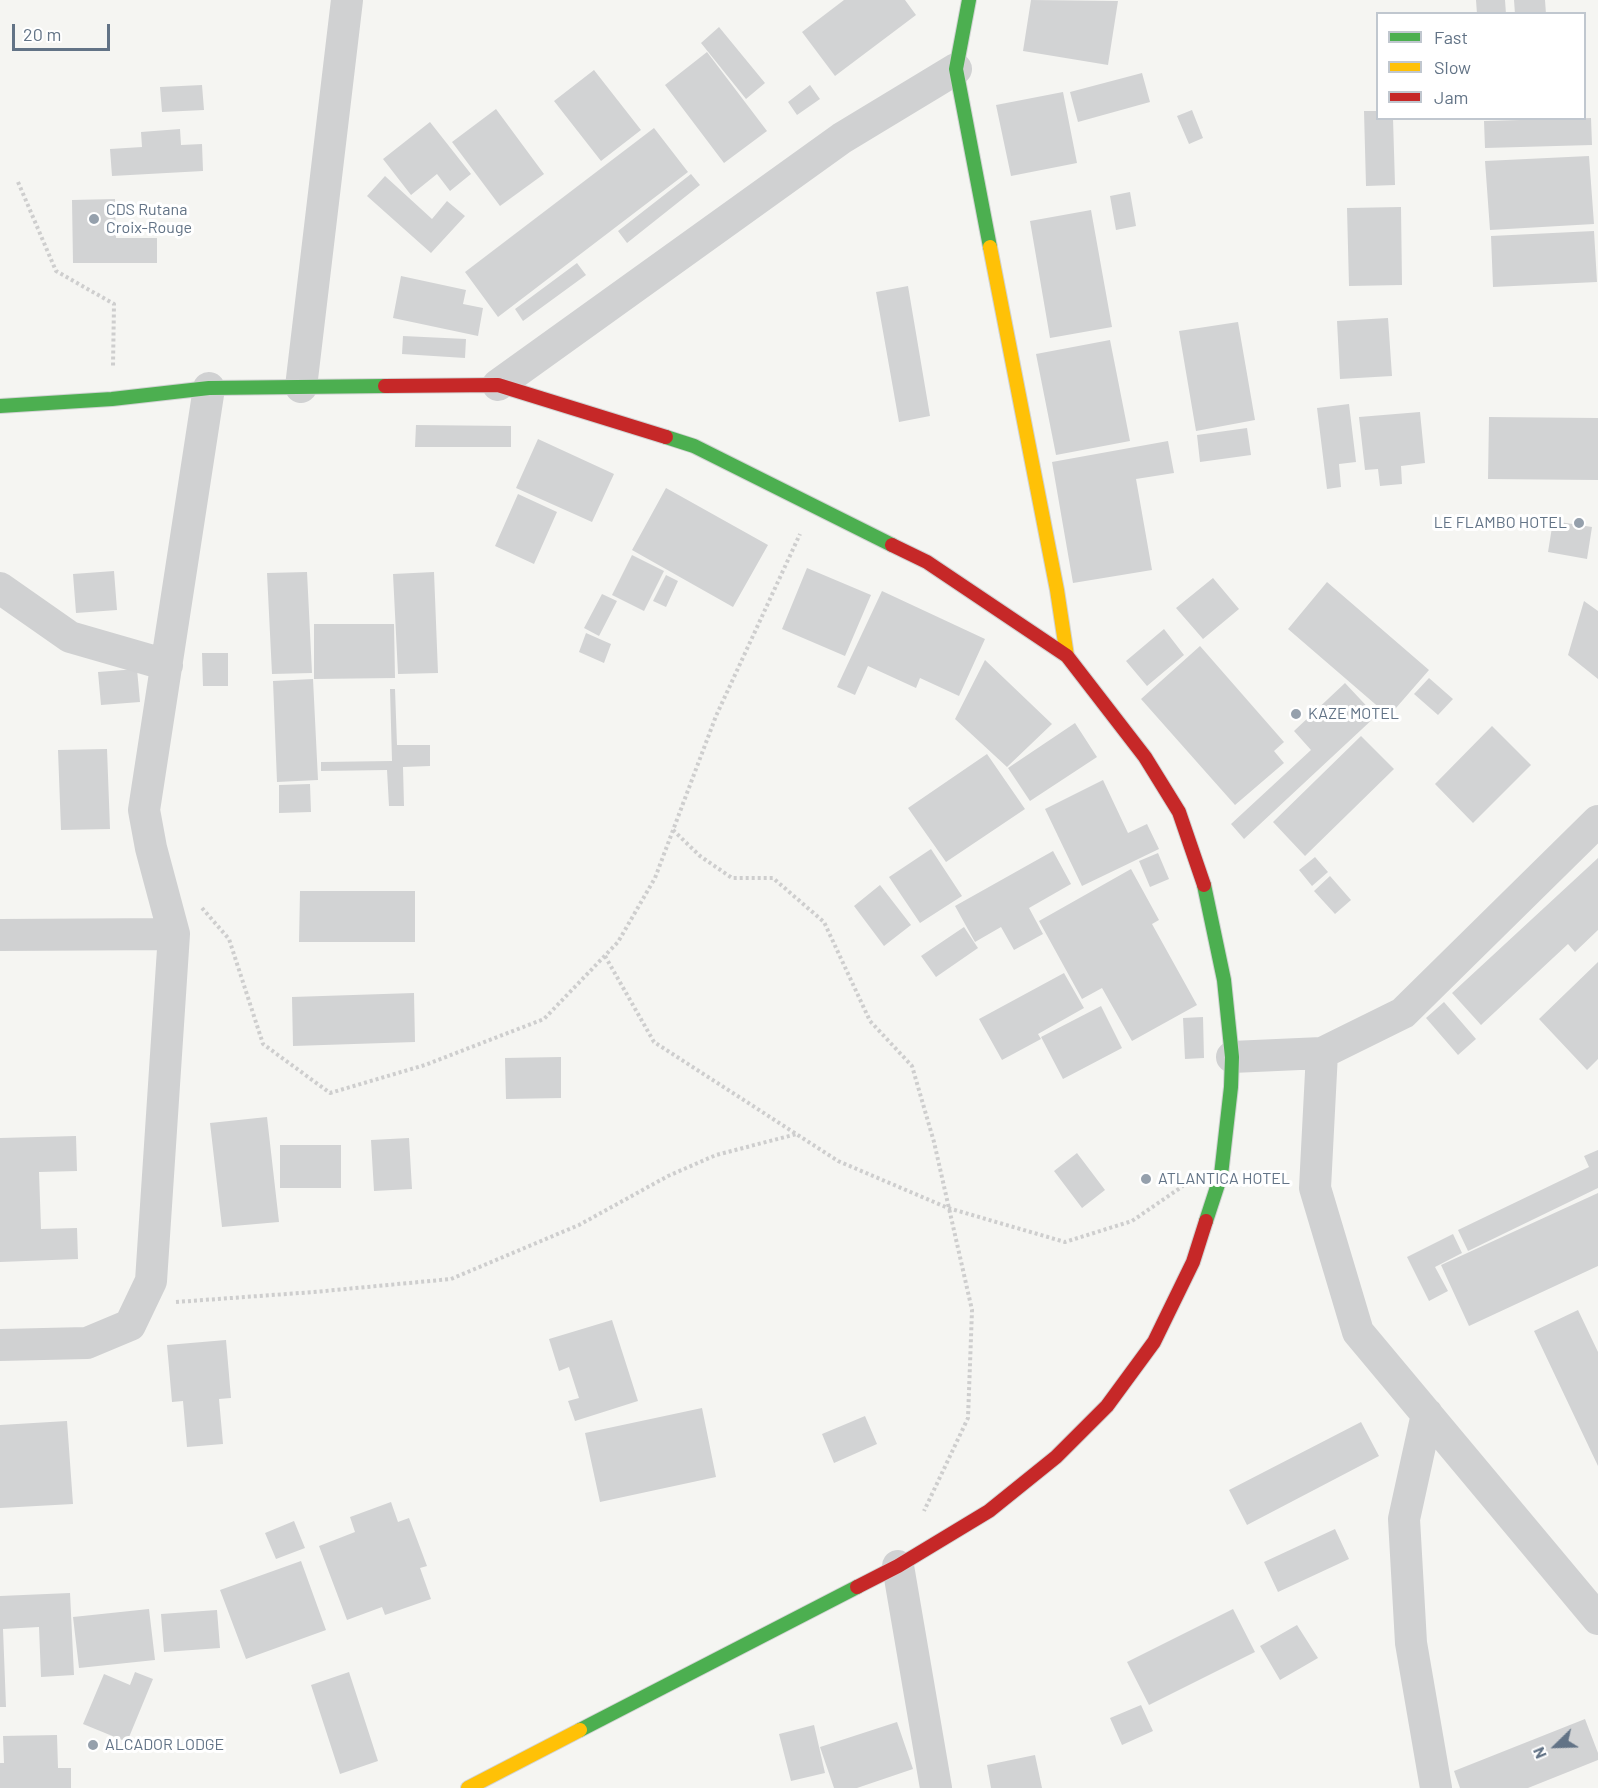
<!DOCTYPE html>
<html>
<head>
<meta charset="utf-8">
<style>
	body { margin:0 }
	#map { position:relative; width:1598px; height:1788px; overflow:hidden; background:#f5f5f2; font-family:Barlow,sans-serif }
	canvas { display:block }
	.legend { position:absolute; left:1376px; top:12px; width:210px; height:108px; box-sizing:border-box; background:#fff; border:2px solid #c0c7cf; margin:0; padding:8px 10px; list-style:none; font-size:18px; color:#627386 }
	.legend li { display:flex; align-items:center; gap:12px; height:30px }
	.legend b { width:30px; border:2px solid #c0c7cf }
	.north { position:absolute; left:1526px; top:1716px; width:60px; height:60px; -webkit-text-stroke:4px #fff; paint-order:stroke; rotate:247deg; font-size:16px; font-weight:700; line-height:24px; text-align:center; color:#627386 }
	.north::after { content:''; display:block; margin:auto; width:21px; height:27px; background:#627386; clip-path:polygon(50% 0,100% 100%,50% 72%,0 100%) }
	.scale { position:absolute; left:12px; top:24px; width:98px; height:27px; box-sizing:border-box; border:3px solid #627386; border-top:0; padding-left:8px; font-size:18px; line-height:21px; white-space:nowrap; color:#627386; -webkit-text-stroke:4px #fff; paint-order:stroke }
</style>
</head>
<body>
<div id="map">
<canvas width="1598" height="1788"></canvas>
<ul class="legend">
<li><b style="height:8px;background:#4caf50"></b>Fast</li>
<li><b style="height:8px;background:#ffc107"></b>Slow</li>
<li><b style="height:8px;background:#c62828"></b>Jam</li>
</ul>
<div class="north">N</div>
<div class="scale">20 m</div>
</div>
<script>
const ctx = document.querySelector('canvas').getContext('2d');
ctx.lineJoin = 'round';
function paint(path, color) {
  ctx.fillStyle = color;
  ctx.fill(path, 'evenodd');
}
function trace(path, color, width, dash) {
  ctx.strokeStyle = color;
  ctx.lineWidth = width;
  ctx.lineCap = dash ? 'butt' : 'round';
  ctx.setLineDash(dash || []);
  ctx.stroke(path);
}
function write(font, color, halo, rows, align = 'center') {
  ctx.font = font + ' Barlow,sans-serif';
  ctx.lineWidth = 6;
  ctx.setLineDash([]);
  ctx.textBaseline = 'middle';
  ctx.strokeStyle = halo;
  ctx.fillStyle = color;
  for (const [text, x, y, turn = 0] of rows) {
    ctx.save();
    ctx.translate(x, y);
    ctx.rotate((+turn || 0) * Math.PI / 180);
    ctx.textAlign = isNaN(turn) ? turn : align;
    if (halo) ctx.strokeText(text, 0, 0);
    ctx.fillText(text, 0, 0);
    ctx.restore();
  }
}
const building = new Path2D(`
	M 844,0 L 905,0 L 916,15 L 835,76 L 802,32 Z
	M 1031,0 L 1118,1 L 1108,65 L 1023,51 Z
	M 1476,0 L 1505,0 L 1506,14 L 1477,14 Z
	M 1514,0 L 1545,0 L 1546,14 L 1515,14 Z
	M 719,27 L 765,83 L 746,99 L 701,43 Z
	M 707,52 L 767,131 L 724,163 L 665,85 Z
	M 594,70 L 641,130 L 601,161 L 554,101 Z
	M 1142,73 L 1150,102 L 1078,122 L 1070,92 Z
	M 202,85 L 204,110 L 162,112 L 160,87 Z
	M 810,85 L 820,99 L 797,115 L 788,102 Z
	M 1063,92 L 1077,163 L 1011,176 L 996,105 Z
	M 496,109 L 544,174 L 500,206 L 452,142 Z
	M 1192,110 L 1203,138 L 1189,144 L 1177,116 Z
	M 1364,111 L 1378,111 L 1378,118 L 1393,118 L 1395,185 L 1366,186 Z
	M 1591,118 L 1592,145 L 1485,148 L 1484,121 Z
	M 430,122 L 471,174 L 450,191 L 437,174 L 411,195 L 383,159 Z
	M 654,128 L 688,172 L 498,317 L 465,272 Z
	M 180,129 L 181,145 L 202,144 L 203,171 L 112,176 L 110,149 L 142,147 L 141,132 Z
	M 1589,156 L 1594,224 L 1490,230 L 1485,161 Z
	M 691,174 L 700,185 L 627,243 L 618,231 Z
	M 385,176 L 432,219 L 447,201 L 465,216 L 431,253 L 367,196 Z
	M 1130,192 L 1136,226 L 1116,230 L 1110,196 Z
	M 115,199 L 116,238 L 157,238 L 157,263 L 73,263 L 72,200 Z
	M 1401,207 L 1402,285 L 1349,286 L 1347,208 Z
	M 1091,210 L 1112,327 L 1050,338 L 1030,221 Z
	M 1594,231 L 1597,282 L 1493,287 L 1491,236 Z
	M 577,263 L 586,275 L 523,321 L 515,309 Z
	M 401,276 L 466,290 L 463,304 L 483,308 L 478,336 L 393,318 Z
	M 908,286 L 930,416 L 899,422 L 876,292 Z
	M 1388,318 L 1392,376 L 1340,379 L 1337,321 Z
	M 1238,322 L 1255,420 L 1196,431 L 1179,331 Z
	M 403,336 L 466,339 L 465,358 L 402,354 Z
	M 1110,340 L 1130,441 L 1056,455 L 1036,354 Z
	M 1349,404 L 1356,462 L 1339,464 L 1341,487 L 1327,489 L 1317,408 Z
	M 1420,412 L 1425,463 L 1401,466 L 1402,484 L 1380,486 L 1378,469 L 1365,470 L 1359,417 Z
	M 1489,417 L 1598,418 L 1598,480 L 1488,479 Z
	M 416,425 L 511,426 L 511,447 L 415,447 Z
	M 1247,428 L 1251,455 L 1200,462 L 1197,435 Z
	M 538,439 L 614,474 L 592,522 L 516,488 Z
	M 1168,441 L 1174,473 L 1136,479 L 1152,570 L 1073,583 L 1052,462 Z
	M 666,488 L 768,545 L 733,607 L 632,550 Z
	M 518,494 L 557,512 L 534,564 L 495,546 Z
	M 1553,521 L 1592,527 L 1587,559 L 1548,552 Z
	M 632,555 L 664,571 L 644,611 L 612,595 Z
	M 807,568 L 871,595 L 845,656 L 782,629 Z
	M 114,571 L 117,610 L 76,613 L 73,574 Z
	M 307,572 L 312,673 L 272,674 L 267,573 Z
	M 434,572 L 438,673 L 398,674 L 393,574 Z
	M 666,575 L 678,581 L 666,607 L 653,601 Z
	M 1213,578 L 1239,609 L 1203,639 L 1176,608 Z
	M 1327,582 L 1429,670 L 1389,716 L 1288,629 Z
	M 882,591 L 985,639 L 959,696 L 920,678 L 916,688 L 868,666 L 855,695 L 837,687 Z
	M 602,594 L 617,601 L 599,636 L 584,628 Z
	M 1584,601 L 1598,611 L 1598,679 L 1568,655 Z
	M 314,624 L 394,624 L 395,678 L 314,679 Z
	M 1164,629 L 1184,655 L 1147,686 L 1126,661 Z
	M 586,633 L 611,644 L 604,663 L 579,652 Z
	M 1200,646 L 1284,742 L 1274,751 L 1284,763 L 1235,805 L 1141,699 Z
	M 202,653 L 228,653 L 228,686 L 203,686 Z
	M 985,660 L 1052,724 L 1007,767 L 955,719 Z
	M 137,669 L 140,702 L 101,705 L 98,672 Z
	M 1429,678 L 1453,699 L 1438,715 L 1414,694 Z
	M 313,679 L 318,780 L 277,782 L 273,681 Z
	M 1345,683 L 1376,716 L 1244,839 L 1231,824 L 1311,750 L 1294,731 Z
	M 390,689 L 395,689 L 397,745 L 430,745 L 430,766 L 403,767 L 404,806 L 389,806 L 387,770 L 321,771 L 321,762 L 392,761 Z
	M 1075,723 L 1097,757 L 1030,801 L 1008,768 Z
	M 1492,726 L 1531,765 L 1473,823 L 1435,784 Z
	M 1361,736 L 1394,769 L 1305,856 L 1273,822 Z
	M 107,749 L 110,829 L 61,830 L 58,750 Z
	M 987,754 L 1025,809 L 946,862 L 908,808 Z
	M 1103,780 L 1128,833 L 1147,824 L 1159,849 L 1082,886 L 1045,809 Z
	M 310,784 L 311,812 L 279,813 L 279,785 Z
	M 931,849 L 962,896 L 920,923 L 889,877 Z
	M 1053,851 L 1071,884 L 1029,908 L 1043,934 L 1014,950 L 1001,927 L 975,942 L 955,906 Z
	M 1158,853 L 1169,879 L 1150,887 L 1139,861 Z
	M 1315,857 L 1328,872 L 1312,886 L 1299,870 Z
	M 1598,858 L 1598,930 L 1575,952 L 1568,944 L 1481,1025 L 1452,993 Z
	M 1131,869 L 1159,920 L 1152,924 L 1197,1005 L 1132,1041 L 1102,988 L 1082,999 L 1039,921 Z
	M 1330,876 L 1351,900 L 1335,914 L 1314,891 Z
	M 880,885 L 911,925 L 884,946 L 854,906 Z
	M 300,891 L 415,891 L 415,942 L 299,942 Z
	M 964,927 L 978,948 L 936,977 L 921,956 Z
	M 1598,962 L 1598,1059 L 1587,1070 L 1539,1019 Z
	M 1064,973 L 1084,1008 L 1038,1034 L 1041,1039 L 1002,1060 L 979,1019 Z
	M 414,993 L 415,1042 L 293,1046 L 292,997 Z
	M 1444,1002 L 1476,1039 L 1458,1055 L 1426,1018 Z
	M 1101,1006 L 1122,1048 L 1063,1079 L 1041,1037 Z
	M 1203,1017 L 1204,1058 L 1185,1059 L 1183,1018 Z
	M 561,1057 L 561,1098 L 506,1099 L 505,1058 Z
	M 267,1117 L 279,1222 L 222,1227 L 210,1123 Z
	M 76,1136 L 77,1171 L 39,1172 L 41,1229 L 77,1228 L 78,1259 L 0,1262 L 0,1138 Z
	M 409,1138 L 412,1189 L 374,1191 L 371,1140 Z
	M 280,1145 L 341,1145 L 341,1188 L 280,1188 Z
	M 1598,1150 L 1598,1188 L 1468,1251 L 1458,1230 L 1589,1167 L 1584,1156 Z
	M 1077,1153 L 1105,1190 L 1082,1208 L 1054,1171 Z
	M 1598,1193 L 1598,1266 L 1469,1326 L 1441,1265 Z
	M 1453,1234 L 1462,1253 L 1435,1267 L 1448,1291 L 1429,1301 L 1407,1257 Z
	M 1578,1310 L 1598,1352 L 1598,1466 L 1534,1331 Z
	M 612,1320 L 638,1401 L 575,1421 L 568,1401 L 579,1398 L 569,1367 L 559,1371 L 549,1339 Z
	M 226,1340 L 231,1398 L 219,1399 L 223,1444 L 187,1447 L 183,1401 L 172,1402 L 167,1345 Z
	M 702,1408 L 716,1477 L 600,1502 L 585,1433 Z
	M 865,1416 L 877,1444 L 834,1463 L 822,1434 Z
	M 67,1421 L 73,1504 L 0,1508 L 0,1425 Z
	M 1361,1422 L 1379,1456 L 1247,1525 L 1229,1490 Z
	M 391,1502 L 398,1522 L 409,1518 L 427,1566 L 420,1568 L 431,1599 L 385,1615 L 382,1607 L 347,1620 L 319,1546 L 355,1532 L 350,1517 Z
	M 294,1521 L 305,1548 L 276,1559 L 265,1533 Z
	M 1335,1529 L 1349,1559 L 1278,1592 L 1264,1562 Z
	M 301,1561 L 326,1630 L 246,1659 L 220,1590 Z
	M 70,1593 L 74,1675 L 41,1677 L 39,1627 L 3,1629 L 6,1707 L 0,1707 L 0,1596 Z
	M 149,1609 L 155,1660 L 79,1668 L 73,1617 Z
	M 1233,1609 L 1255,1652 L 1149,1705 L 1127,1662 Z
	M 217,1610 L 220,1648 L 164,1652 L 161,1614 Z
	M 1297,1625 L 1318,1658 L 1280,1680 L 1260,1646 Z
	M 135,1672 L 153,1679 L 127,1742 L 83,1724 L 104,1674 L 130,1685 Z
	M 349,1672 L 378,1761 L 340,1774 L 311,1685 Z
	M 1141,1705 L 1153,1731 L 1122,1745 L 1110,1718 Z
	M 1585,1719 L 1598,1753 L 1598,1760 L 1528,1788 L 1460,1788 L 1454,1771 Z
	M 897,1722 L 913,1769 L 857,1788 L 834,1788 L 820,1747 Z
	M 814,1725 L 825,1773 L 791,1781 L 779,1734 Z
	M 57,1735 L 58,1768 L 71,1768 L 71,1788 L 0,1788 L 0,1763 L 4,1763 L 3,1736 Z
	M 1035,1755 L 1042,1788 L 991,1788 L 987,1765 Z`);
const path = new Path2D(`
	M 18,182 L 56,271 L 114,304 L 113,366
	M 673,830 L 700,856 L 732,878 L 773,878 L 824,922 L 870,1021 L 912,1066 L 934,1142 L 972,1310 L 968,1418 L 924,1511
	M 202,908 L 229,939 L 263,1044 L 330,1093 L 425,1065 L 544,1019 L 618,942 L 655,878 L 716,716 L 800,534
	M 605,956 L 654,1042 L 838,1161 L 948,1208 L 1065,1242 L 1132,1221 L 1183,1186
	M 176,1302 L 314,1292 L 451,1279 L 579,1225 L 668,1176 L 716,1155 L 797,1134`);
const street = new Path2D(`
	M 498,385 L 842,138 L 956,69
	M 301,387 L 347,0
	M 0,588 L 70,637 L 167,665
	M 174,934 L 151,848 L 144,810 L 209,388
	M 0,935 L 174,934 L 151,1281 L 130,1325 L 87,1343 L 0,1345
	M 1322,1053 L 1315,1188 L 1358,1332 L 1598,1619
	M 1232,1057 L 1322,1053 L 1403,1013 L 1598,821
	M 1427,1414 L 1404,1519 L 1411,1643 L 1436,1788
	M 898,1566 L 936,1788`);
const fast = new Path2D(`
	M 969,0 L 956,69 L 990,247
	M 0,406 L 112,399 L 209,388 L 385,386
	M 666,437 L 694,446 L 892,545
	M 1204,885 L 1224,980 L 1232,1057 L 1231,1087 L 1221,1175 L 1206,1221
	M 580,1730 L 857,1587`);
const slow = new Path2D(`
	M 990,247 L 1057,590 L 1067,656
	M 468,1788 L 580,1730`);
const jam = new Path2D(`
	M 385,386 L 498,385 L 666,437
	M 892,545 L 927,562 L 1067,656 L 1145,757 L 1179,812 L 1204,885
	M 857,1587 L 898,1566 L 989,1511 L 1056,1457 L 1107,1406 L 1154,1342 L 1193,1262 L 1206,1221`);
const markers = [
	[94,219,6,"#95a0ac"],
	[1579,523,6,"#95a0ac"],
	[1296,714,6,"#95a0ac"],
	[1146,1179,6,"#95a0ac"],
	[93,1745,6,"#95a0ac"]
];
const poiNames = [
	["CDS Rutana",106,210],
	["Croix-Rouge",106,228],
	["LE FLAMBO HOTEL",1567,523,"right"],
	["KAZE MOTEL",1308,714],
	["ATLANTICA HOTEL",1158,1179],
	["ALCADOR LODGE",105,1745]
];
paint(building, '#d2d3d4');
trace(fast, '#d1d3d3', 16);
trace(slow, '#d1d3d3', 16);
trace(jam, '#d1d3d3', 16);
trace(path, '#cecece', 4, [3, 3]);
trace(street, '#d0d1d2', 32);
trace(fast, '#4caf50', 14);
trace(slow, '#ffc107', 14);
trace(jam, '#c62828', 14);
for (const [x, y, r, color] of markers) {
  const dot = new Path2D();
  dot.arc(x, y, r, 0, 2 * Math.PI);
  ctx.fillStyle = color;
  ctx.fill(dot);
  trace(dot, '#fff', 2);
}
write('16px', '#627386', '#fff', poiNames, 'left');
</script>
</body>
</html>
